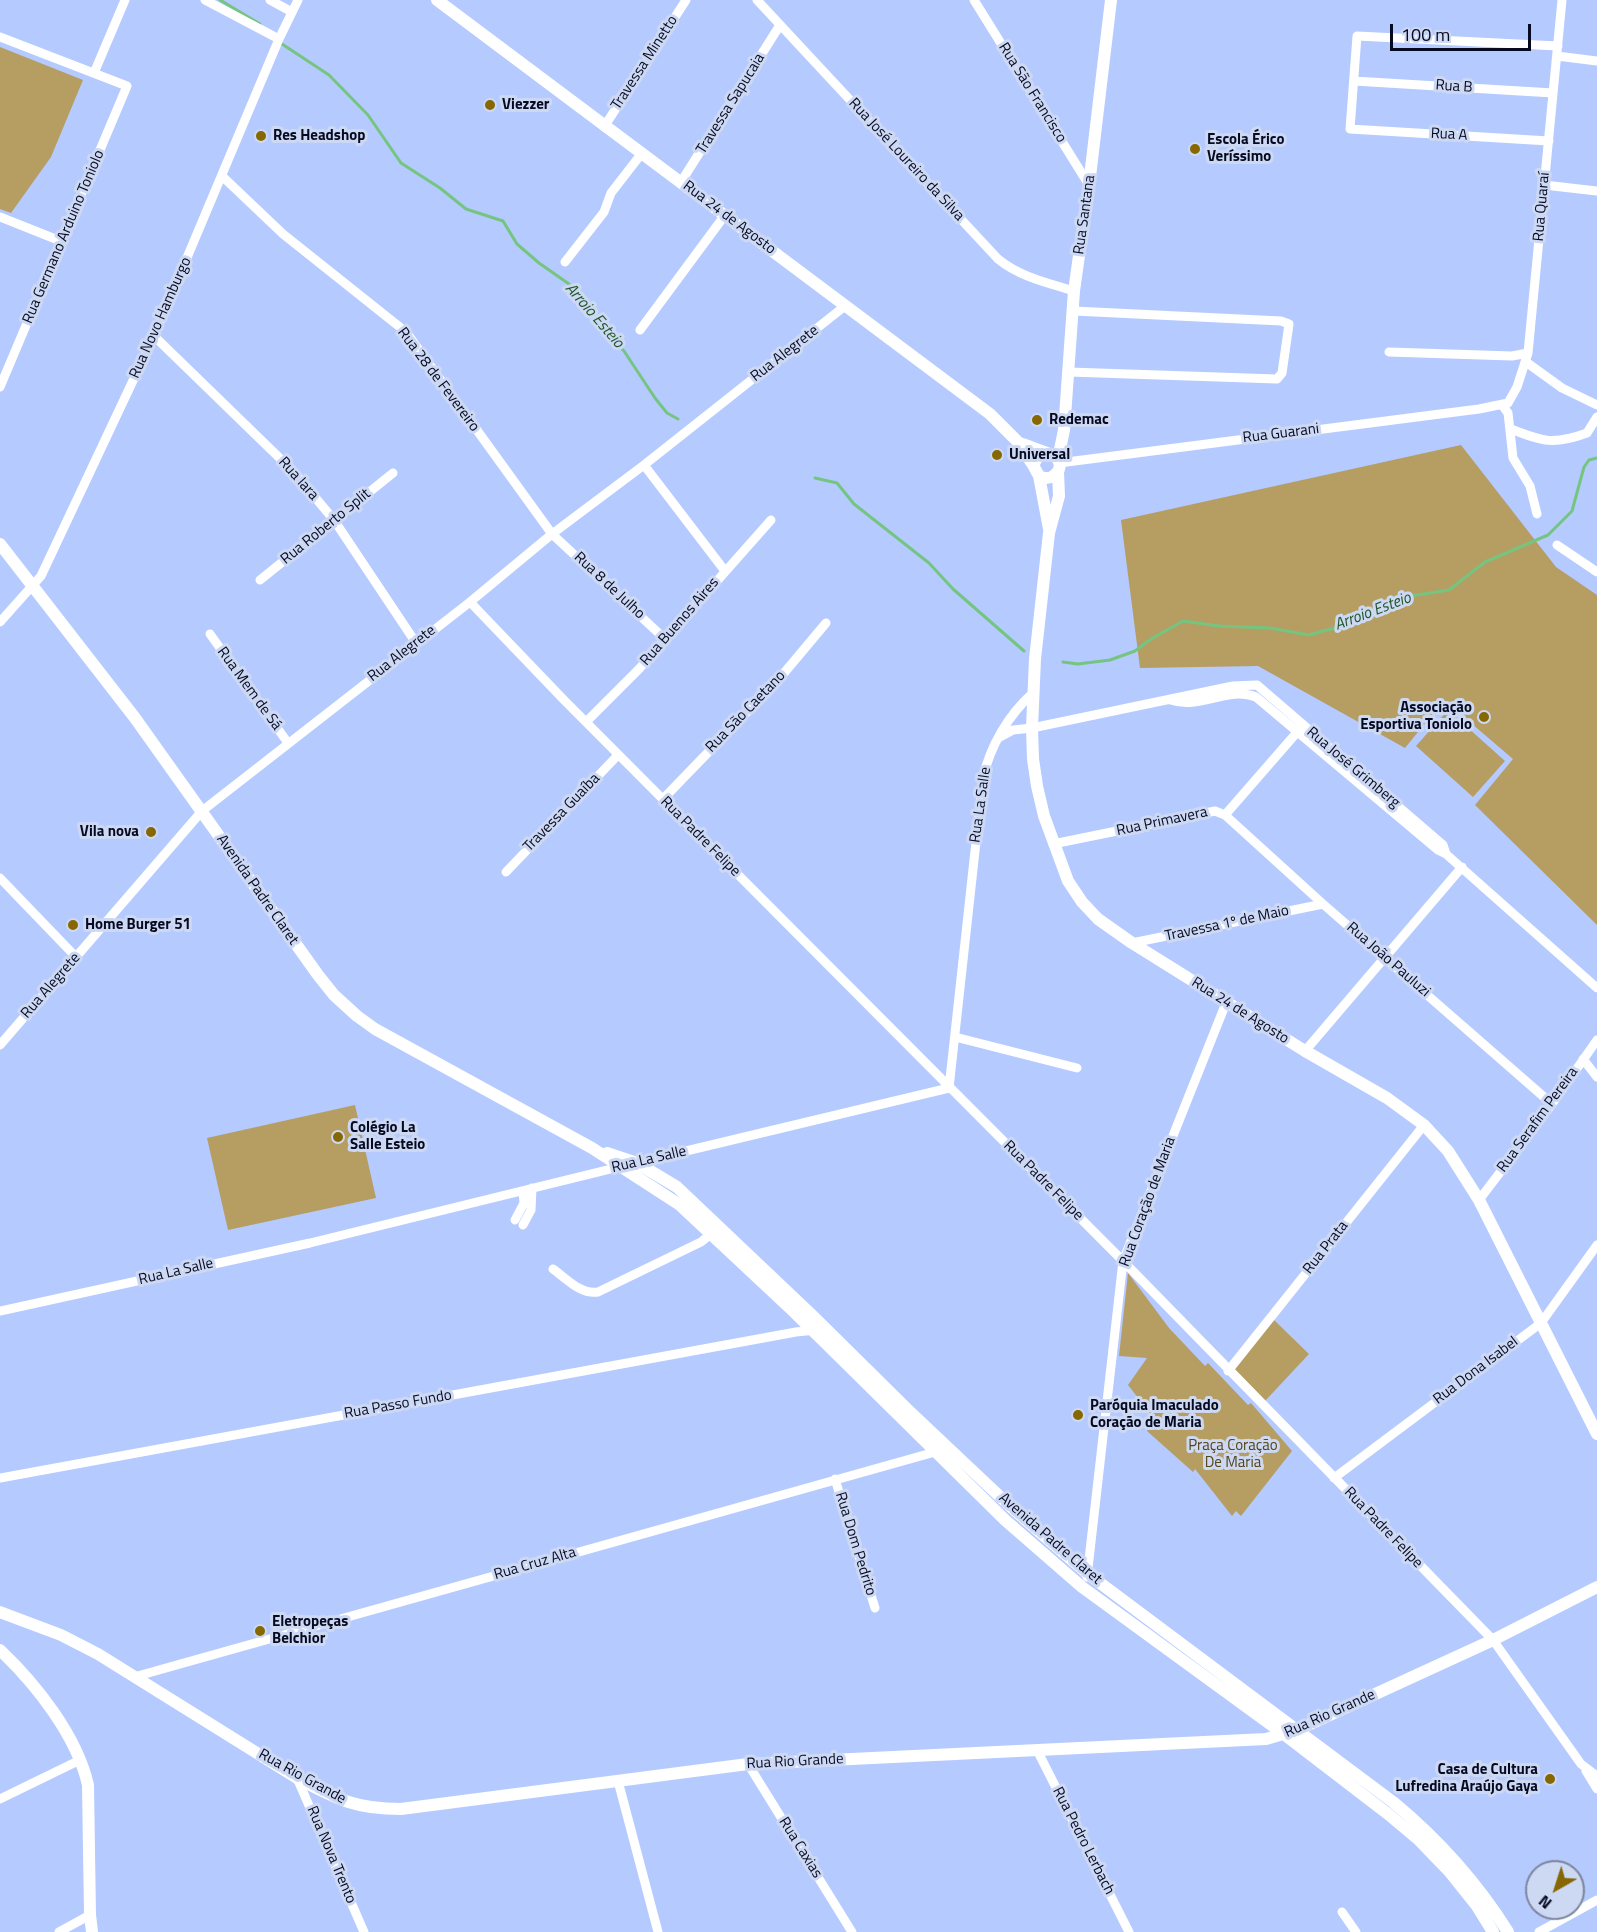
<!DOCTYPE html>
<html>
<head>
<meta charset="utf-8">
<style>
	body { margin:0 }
	#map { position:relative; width:1597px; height:1932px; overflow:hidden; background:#b5caff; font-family:"Titillium Web",sans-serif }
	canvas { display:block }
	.north { position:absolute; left:1525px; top:1860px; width:60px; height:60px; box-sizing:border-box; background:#cdd8f3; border:2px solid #7d869f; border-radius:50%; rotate:219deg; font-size:16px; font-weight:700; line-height:24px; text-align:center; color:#050a21 }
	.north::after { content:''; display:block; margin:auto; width:21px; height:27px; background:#866701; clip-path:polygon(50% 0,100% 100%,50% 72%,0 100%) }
	.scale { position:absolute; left:1390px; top:24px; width:141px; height:27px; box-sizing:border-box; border:3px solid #050a21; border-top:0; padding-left:8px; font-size:18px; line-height:21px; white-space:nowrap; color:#050a21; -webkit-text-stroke:4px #cdd8f3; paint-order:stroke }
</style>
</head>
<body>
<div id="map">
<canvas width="1597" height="1932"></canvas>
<div class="north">N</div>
<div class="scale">100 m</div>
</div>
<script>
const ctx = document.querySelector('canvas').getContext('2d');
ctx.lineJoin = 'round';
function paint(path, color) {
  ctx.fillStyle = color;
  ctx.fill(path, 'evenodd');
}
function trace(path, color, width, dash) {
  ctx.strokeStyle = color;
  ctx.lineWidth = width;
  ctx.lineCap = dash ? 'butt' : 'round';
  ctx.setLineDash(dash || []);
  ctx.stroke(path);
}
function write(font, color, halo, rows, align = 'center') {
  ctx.font = font + ' "Titillium Web",sans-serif';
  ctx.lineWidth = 6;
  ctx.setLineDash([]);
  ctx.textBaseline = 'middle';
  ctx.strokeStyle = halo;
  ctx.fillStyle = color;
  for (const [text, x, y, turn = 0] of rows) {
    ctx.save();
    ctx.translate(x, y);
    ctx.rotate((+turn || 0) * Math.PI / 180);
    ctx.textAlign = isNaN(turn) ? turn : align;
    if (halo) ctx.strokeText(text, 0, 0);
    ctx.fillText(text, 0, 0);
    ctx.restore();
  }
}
const green = new Path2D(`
	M 0,47 L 83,80 L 51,157 L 11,213 L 0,209 Z
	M 1461,445 L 1556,567 L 1597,595 L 1597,925 L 1475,805 L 1513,759 L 1444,700 L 1405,748 L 1258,666 L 1140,668 L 1121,520 Z
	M 1448,710 L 1505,761 L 1473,797 L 1416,746 Z
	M 355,1105 L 376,1198 L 228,1230 L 207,1138 Z
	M 1128,1273 L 1169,1328 L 1205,1366 L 1208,1363 L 1248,1405 L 1251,1403 L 1292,1451 L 1241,1516 L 1236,1511 L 1232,1516 L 1195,1469 L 1193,1472 L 1147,1431 L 1156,1421 L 1128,1385 L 1147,1358 L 1119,1356 Z
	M 1274,1320 L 1309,1354 L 1265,1401 L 1232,1370 Z`);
const stream = new Path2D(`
	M 220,0 L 260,24
	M 282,44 L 329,75 L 368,115 L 401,163 L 440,188 L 466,209 L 503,221 L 517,244 L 539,263 L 569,284 L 598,320 L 604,330 L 624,351 L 655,398 L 667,413 L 678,419
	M 815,478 L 837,483 L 854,504 L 929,563 L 953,589 L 1024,651
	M 1063,662 L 1078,664 L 1110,660 L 1135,651 L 1151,639 L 1183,621 L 1219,626 L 1270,628 L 1309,635 L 1348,624 L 1389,602 L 1404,597 L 1449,590 L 1485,562 L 1548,535 L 1572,511 L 1584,467 L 1589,460 L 1597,458`);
const minor = new Path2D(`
	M 205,0 L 279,39
	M 270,0 L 292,12
	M 757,0 L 998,259 C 1020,277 1048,283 1074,291
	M 974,0 L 1089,185
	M 0,37 L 127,86 L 0,387
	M 1557,56 L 1597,61
	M 94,73 L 125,0
	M 1354,81 L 1553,93
	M 604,127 L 686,0
	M 1549,141 L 1350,129 L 1357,36 L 1558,46
	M 222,176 L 283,234 L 406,332 L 552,534 L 665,639
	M 681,182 L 780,25
	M 1544,185 L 1597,191
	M 0,217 L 63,242
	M 565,262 L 604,212 L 611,193 L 642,153
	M 640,330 L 725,215
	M 154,336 L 293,471 L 334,520 L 416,643
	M 1389,352 L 1512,356 L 1528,353
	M 1526,362 L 1562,388 L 1597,405
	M 1069,372 L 1277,379 L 1282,373 L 1289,324 L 1281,321 L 1074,311
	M 1502,405 L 1508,413 L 1513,458 L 1530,486 L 1537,514
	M 1511,429 C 1543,442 1554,445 1587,433 L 1597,417
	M 1059,463 L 1479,409 L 1508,403 L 1517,387 L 1528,353 L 1562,0
	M 644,465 L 725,571
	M 1557,545 L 1597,572
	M 260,580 L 393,473
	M 470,602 L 564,700 L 1123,1261 L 1493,1640 L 1581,1764 L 1597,1776
	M 0,622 L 41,576 L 154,336 L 279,39 L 298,0
	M 210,634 L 288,743
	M 1171,700 C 1199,710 1228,686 1256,697 L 1438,850 L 1446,854 L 1597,988
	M 587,721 L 639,669 L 771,520
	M 1000,737 L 1013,730 L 1032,728 L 1233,686 L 1257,685 L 1443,845 L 1446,854
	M 663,799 L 779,679 L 826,623
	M 1225,815 L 1323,904 L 1552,1104
	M 1053,844 L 1215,811 L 1225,815 L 1299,730
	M 506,872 L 618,755
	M 0,878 L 76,957
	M 1132,943 L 1323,904
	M 955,1037 L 1077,1068
	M 0,1045 L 202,811 L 470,602 L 552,534 L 644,465 L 845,306
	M 1305,1051 L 1462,867
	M 1583,1059 L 1597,1077
	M 949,1088 L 983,778 C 990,746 1009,714 1033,693
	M 636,1163 L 949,1088
	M 1479,1200 L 1552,1104 L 1597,1040
	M 515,1220 L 524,1203 L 523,1191
	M 523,1225 L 531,1210 L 532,1188
	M 553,1269 C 567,1279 581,1295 598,1292 L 701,1242 L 711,1234
	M 0,1311 L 310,1243 L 623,1166
	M 1228,1371 L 1424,1125
	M 0,1478 L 796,1332 L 816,1330
	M 1334,1478 L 1541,1323 L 1597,1245
	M 835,1479 L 875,1608
	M 1087,1577 L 1123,1261 L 1226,1003
	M 134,1677 L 935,1452
	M 1037,1750 L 1129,1932
	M 748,1764 L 852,1932
	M 1586,1771 L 1597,1789
	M 297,1778 L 364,1932
	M 618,1781 L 658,1932
	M 0,1799 L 80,1760
	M 1342,1912 L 1356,1932
	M 59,1932 L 90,1915
	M 1539,1932 L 1597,1900`);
const major = new Path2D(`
	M 437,0 L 990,414 L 1017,441 L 1033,465
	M 1020,443 C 1027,446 1053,454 1056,457 C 1067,469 1051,483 1039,476 L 1033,465 L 1039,455 L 1047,453
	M 1058,459 L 1064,430 L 1074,291 L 1089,185 L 1111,0
	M 1058,472 L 1059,496 L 1049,533 L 1035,659 L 1032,728 L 1033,759 L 1037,786 L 1044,816 L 1068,881 L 1082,902 L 1098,919 L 1132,943 L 1305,1051 L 1387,1098 L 1424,1125 L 1448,1151 L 1479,1200 L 1597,1434
	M 1039,476 L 1049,529
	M 0,544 L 135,718 L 318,975 L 334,995 L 357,1016 L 375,1029 L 592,1148 L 680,1205 L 789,1307 L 1005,1520 L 1082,1587 L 1285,1735 L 1388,1814 L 1419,1840 L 1449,1871 L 1477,1906 L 1493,1932
	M 607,1153 L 637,1163 L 677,1187 L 814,1317 L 907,1409 L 1012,1508 L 1088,1574 L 1393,1802 C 1439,1840 1476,1881 1508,1932
	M 0,1612 L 61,1635 L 98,1654 L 297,1778 C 337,1799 355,1809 401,1809 L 748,1764 L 1266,1739 L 1297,1730 L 1493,1640 L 1597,1587
	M 0,1650 C 36,1684 77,1736 88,1785 L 90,1915 L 92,1932`);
const markers = [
	[490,105,6,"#866701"],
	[261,136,6,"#866701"],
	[1195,149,6,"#866701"],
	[1037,420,6,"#866701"],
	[997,455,6,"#866701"],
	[1484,717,6,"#866701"],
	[151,832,6,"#866701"],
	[73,925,6,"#866701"],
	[338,1137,6,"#866701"],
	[1078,1415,6,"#866701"],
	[260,1631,6,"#866701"],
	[1550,1779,6,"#866701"]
];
const streetNames = [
	["Travessa Minetto",645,63,-57],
	["Rua B",1454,87,4],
	["Rua São Francisco",1032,93,58],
	["Travessa Sapucaia",731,104,-58],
	["Rua A",1449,135,3],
	["Rua José Loureiro da Silva",906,160,47],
	["Rua Quaraí",1542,207,-85],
	["Rua Santana",1085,215,-82],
	["Rua 24 de Agosto",729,218,37],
	["Rua Germano Arduino Toniolo",64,237,-67],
	["Rua Novo Hamburgo",161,318,-66],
	["Rua Alegrete",785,354,-38],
	["Rua 28 de Fevereiro",438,380,53],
	["Rua Guarani",1281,434,-7],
	["Rua Iara",298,479,48],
	["Rua Roberto Split",326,527,-39],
	["Rua 8 de Julho",609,586,43],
	["Rua Buenos Aires",680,622,-49],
	["Rua Alegrete",402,654,-38],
	["Rua Mem de Sá",249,689,54],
	["Rua São Caetano",746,712,-46],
	["Rua José Grimberg",1353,768,40],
	["Rua La Salle",981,805,-82],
	["Travessa Guaíba",562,813,-46],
	["Rua Primavera",1162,822,-12],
	["Rua Padre Felipe",700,837,45],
	["Avenida Padre Claret",257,890,55],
	["Travessa 1º de Maio",1227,924,-12],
	["Rua João Pauluzi",1388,960,41],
	["Rua Alegrete",51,986,-49],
	["Rua 24 de Agosto",1240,1011,32],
	["Rua Serafim Pereira",1538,1120,-54],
	["Rua La Salle",649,1160,-13],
	["Rua Padre Felipe",1043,1181,45],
	["Rua Coração de Maria",1148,1202,-70],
	["Rua Prata",1326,1248,-52],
	["Rua La Salle",176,1272,-13],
	["Rua Dona Isabel",1476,1371,-37],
	["Rua Passo Fundo",398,1405,-10],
	["Rua Padre Felipe",1383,1528,46],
	["Avenida Padre Claret",1050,1539,41],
	["Rua Dom Pedrito",855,1544,73],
	["Rua Cruz Alta",535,1564,-16],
	["Rua Rio Grande",1330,1714,-24],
	["Rua Rio Grande",795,1762,-3],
	["Rua Rio Grande",302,1777,29],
	["Rua Pedro Lerbach",1083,1841,63],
	["Rua Caxias",800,1848,58],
	["Rua Nova Trento",331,1855,67]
];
const poiNames = [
	["Viezzer",502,105],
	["Res Headshop",273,136],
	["Escola Érico",1207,140],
	["Veríssimo",1207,157],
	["Redemac",1049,420],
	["Universal",1009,455],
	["Associação",1472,708,"right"],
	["Esportiva Toniolo",1472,725,"right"],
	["Vila nova",139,832,"right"],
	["Home Burger 51",85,925],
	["Colégio La",350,1128],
	["Salle Esteio",350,1145],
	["Paróquia Imaculado",1090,1406],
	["Coração de Maria",1090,1423],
	["Eletropeças",272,1622],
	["Belchior",272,1639],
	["Casa de Cultura",1538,1770,"right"],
	["Lufredina Araújo Gaya",1538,1787,"right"]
];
const parkNames = [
	["Praça Coração",1233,1446],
	["De Maria",1233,1463]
];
const waterNames = [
	["Arroio Esteio",594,316,49],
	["Arroio Esteio",1373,612,-21]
];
paint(green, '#b69d62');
trace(stream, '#75c580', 3);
trace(minor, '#fff', 9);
trace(major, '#fff', 12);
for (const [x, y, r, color] of markers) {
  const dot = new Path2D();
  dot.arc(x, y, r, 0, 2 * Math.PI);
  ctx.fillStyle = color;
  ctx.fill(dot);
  trace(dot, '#cdd8f3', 2);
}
write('15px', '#050a21', '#cdd8f3', streetNames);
write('bold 15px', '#050a21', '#cdd8f3', poiNames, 'left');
write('15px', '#55441a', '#cdd8f3', parkNames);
write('italic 16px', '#1f572a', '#cdd8f3', waterNames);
</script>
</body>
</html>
